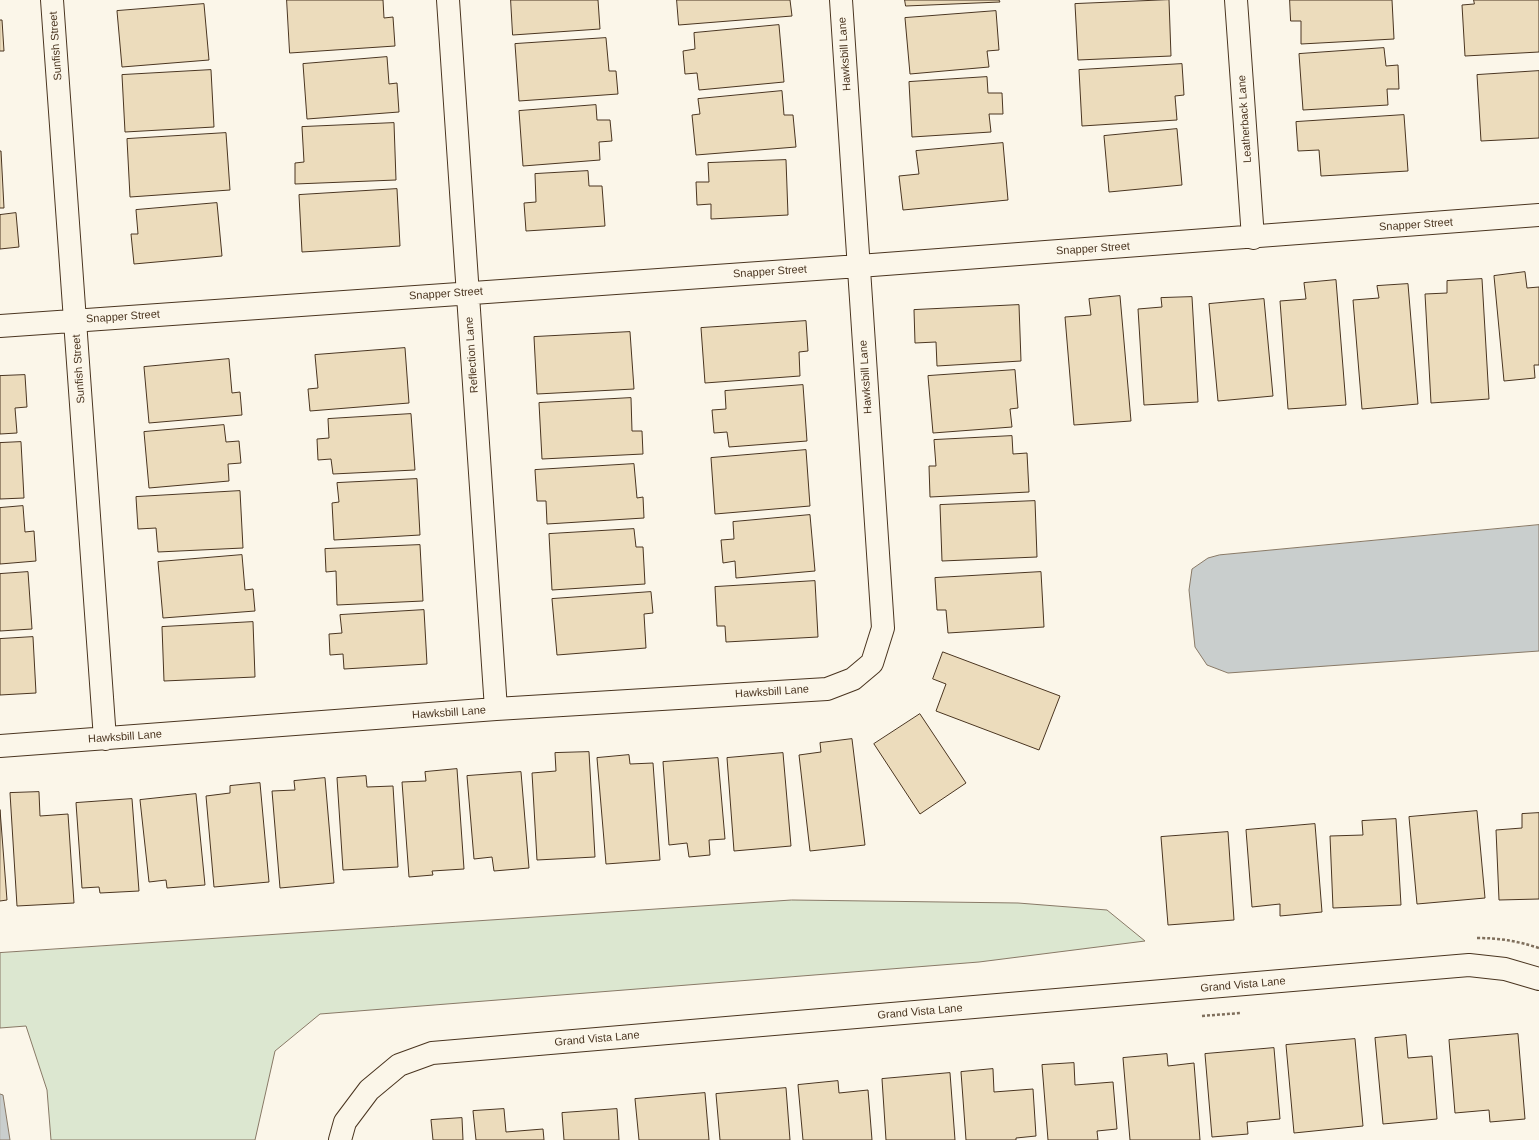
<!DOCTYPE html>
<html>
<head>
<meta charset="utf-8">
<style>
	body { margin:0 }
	canvas { display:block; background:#fbf6e9 }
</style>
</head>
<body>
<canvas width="1539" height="1140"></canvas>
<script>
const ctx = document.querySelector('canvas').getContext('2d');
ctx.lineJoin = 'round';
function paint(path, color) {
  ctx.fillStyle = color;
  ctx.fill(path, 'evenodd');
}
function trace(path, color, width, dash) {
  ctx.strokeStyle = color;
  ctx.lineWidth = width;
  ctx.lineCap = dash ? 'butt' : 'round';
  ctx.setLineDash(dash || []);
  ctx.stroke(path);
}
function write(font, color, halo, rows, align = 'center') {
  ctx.font = font + ' Helvetica,sans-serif';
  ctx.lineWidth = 3;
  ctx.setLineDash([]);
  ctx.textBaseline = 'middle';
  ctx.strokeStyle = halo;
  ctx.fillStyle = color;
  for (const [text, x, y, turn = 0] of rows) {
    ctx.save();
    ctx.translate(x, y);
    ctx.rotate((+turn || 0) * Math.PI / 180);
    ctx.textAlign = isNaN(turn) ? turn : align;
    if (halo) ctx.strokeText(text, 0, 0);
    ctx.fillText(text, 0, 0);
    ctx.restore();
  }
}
const green = new Path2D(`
	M 792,900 L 1018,903 L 1107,910 L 1145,941 L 979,962 L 320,1014 L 275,1051 L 255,1140 L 51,1140 L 47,1090 L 26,1026 L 0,1028 L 0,953 Z`);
const water = new Path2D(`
	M 1539,525 L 1539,651 L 1228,673 L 1207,665 L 1195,647 L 1189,590 L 1192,569 L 1208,558 L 1219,555 Z
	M 0,1094 L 3,1095 L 10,1140 L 0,1140 Z`);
const building = new Path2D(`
	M 287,0 L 383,0 L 384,18 L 393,17 L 395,46 L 290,53 Z
	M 511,0 L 598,0 L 600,29 L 513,35 Z
	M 677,0 L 790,0 L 792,16 L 679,25 Z
	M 905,0 L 999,0 L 1000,2 L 906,6 Z
	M 1169,0 L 1171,56 L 1078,60 L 1075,4 Z
	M 1290,0 L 1392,0 L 1394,39 L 1301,44 L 1301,21 L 1291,21 Z
	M 1474,0 L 1539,0 L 1539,52 L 1465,56 L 1462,5 L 1474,4 Z
	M 204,4 L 209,60 L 122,67 L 117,11 Z
	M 996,11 L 999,50 L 987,51 L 989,67 L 910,74 L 905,18 Z
	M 0,20 L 2,20 L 4,51 L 0,51 Z
	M 779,25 L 784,82 L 699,90 L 697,73 L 685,74 L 683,51 L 695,49 L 694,33 Z
	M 606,38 L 609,71 L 616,71 L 618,94 L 519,101 L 515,44 Z
	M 1384,48 L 1386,66 L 1398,65 L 1399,89 L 1387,89 L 1388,105 L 1303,110 L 1299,54 Z
	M 387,57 L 389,84 L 397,83 L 399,112 L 307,119 L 303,64 Z
	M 1182,64 L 1184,95 L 1175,96 L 1177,120 L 1082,126 L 1079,70 Z
	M 211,70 L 214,127 L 125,132 L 122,75 Z
	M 1539,71 L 1539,138 L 1481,141 L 1477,75 Z
	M 987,77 L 988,93 L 1002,93 L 1003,114 L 989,114 L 991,132 L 912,137 L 909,82 Z
	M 782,91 L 784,115 L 793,115 L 796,147 L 696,155 L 692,115 L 700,114 L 698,99 Z
	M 596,105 L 597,120 L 610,120 L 612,141 L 599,142 L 600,160 L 523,166 L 519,111 Z
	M 1404,115 L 1408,171 L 1321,176 L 1319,150 L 1298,151 L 1296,122 Z
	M 394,123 L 396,180 L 295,184 L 295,163 L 304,162 L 302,127 Z
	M 1177,129 L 1182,185 L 1109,192 L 1104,136 Z
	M 226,133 L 230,190 L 130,197 L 127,139 Z
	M 1003,143 L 1008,200 L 903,210 L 899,176 L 919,174 L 916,151 Z
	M 0,151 L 1,151 L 4,208 L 0,208 Z
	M 786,160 L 788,215 L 711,219 L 711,204 L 697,205 L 696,182 L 709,182 L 708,163 Z
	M 588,171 L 589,186 L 602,186 L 605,226 L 526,231 L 524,203 L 536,202 L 535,174 Z
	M 397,189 L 400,246 L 302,252 L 299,195 Z
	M 217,203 L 222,256 L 134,264 L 131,234 L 138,234 L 136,210 Z
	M 16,213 L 19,247 L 0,249 L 0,215 Z
	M 1525,272 L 1527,288 L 1539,287 L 1539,365 L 1534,365 L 1535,378 L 1504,381 L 1494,276 Z
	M 1482,279 L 1489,399 L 1431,403 L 1425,294 L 1447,293 L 1447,281 Z
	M 1336,280 L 1346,405 L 1288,409 L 1280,301 L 1306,299 L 1304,283 Z
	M 1408,284 L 1418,404 L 1362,409 L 1353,300 L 1379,298 L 1377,286 Z
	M 1120,296 L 1131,421 L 1074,425 L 1065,317 L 1091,315 L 1089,299 Z
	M 1192,297 L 1198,402 L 1144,405 L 1138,309 L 1162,307 L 1161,298 Z
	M 1264,299 L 1273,396 L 1218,401 L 1209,304 Z
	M 1019,305 L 1021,361 L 937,366 L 936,342 L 915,343 L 914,310 Z
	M 806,321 L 808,351 L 799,352 L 800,376 L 705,383 L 701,328 Z
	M 630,332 L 634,389 L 537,394 L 534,337 Z
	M 405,348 L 409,403 L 310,411 L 308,389 L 318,388 L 315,355 Z
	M 229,359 L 232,393 L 240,392 L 242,415 L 149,423 L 144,367 Z
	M 1015,370 L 1018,408 L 1010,409 L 1012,427 L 933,433 L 928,376 Z
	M 25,375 L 27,407 L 15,408 L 17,433 L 0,434 L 0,376 Z
	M 803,385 L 807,441 L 729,447 L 727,432 L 714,433 L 712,410 L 726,409 L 725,391 Z
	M 631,398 L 632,431 L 642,431 L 643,454 L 542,459 L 539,403 Z
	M 411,414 L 415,470 L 333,474 L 331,459 L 318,460 L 317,439 L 329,438 L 328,419 Z
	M 224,425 L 226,442 L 239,441 L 241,463 L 228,464 L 229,481 L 149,488 L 144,432 Z
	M 1012,436 L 1013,454 L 1027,453 L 1029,492 L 930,497 L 929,466 L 936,466 L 934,440 Z
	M 21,442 L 24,498 L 0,499 L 0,443 Z
	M 806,450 L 810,506 L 715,514 L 711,458 Z
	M 634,464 L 637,498 L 643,497 L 644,518 L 547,524 L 546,501 L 537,501 L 535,470 Z
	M 417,479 L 420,535 L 334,540 L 332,503 L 339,502 L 337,483 Z
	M 240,491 L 243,548 L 158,552 L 156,528 L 138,529 L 136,497 Z
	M 1035,501 L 1037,557 L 942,561 L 940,505 Z
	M 23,506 L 25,532 L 34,531 L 36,561 L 0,564 L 0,508 Z
	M 810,515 L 815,571 L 736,578 L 735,561 L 723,563 L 721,540 L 734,539 L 733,522 Z
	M 634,529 L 636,547 L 643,547 L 645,584 L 552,590 L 549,534 Z
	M 420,545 L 423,601 L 337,605 L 336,571 L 326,572 L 325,549 Z
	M 242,555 L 245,590 L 253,589 L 255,611 L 163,618 L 158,562 Z
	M 28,572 L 32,629 L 0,631 L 0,574 Z
	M 1041,572 L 1044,627 L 948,633 L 946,610 L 937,610 L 935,578 Z
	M 815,581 L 818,637 L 726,642 L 725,626 L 717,626 L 715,587 Z
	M 651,592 L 653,613 L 644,614 L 646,648 L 557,655 L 552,599 Z
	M 424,610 L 427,664 L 344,669 L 343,654 L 330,655 L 329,634 L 342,633 L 340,615 Z
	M 253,622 L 255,677 L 164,681 L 162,627 Z
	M 33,637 L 36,693 L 0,695 L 0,639 Z
	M 943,652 L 1060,696 L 1039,750 L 936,711 L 946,684 L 933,679 Z
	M 920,714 L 966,783 L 920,814 L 874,744 Z
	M 852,739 L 865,845 L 810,851 L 799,755 L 821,752 L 820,743 Z
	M 589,752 L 595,857 L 537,860 L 532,773 L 556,771 L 555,753 Z
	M 783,753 L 791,846 L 734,851 L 727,758 Z
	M 629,755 L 630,764 L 653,763 L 660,860 L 606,864 L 597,758 Z
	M 718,758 L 725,839 L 709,840 L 710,855 L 689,857 L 687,843 L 669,845 L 663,762 Z
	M 457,769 L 464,869 L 432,871 L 433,875 L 409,877 L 402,782 L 426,781 L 425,772 Z
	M 521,772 L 529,868 L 494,871 L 492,857 L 474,859 L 467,776 Z
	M 366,776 L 367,787 L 393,786 L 398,867 L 343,870 L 337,778 Z
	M 325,778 L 334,883 L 280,888 L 272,791 L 295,790 L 294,781 Z
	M 260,783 L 269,882 L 214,887 L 206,796 L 230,793 L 230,786 Z
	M 39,792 L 40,816 L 68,814 L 74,903 L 17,906 L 10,793 Z
	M 196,794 L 205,885 L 167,888 L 166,880 L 149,882 L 140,800 Z
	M 132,799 L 139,891 L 100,893 L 99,887 L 82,888 L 76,803 Z
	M 0,810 L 7,900 L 0,901 Z
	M 1477,811 L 1485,898 L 1417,904 L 1409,817 Z
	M 1539,813 L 1539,899 L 1499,900 L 1496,830 L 1522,828 L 1522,814 Z
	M 1396,819 L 1401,905 L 1333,908 L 1330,836 L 1363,835 L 1362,821 Z
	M 1315,824 L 1322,912 L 1280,916 L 1280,904 L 1252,907 L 1246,830 Z
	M 1228,832 L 1234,920 L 1168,925 L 1161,837 Z
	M 1518,1034 L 1525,1119 L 1490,1122 L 1489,1110 L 1455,1113 L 1449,1040 Z
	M 1406,1035 L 1408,1058 L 1432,1056 L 1437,1119 L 1383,1124 L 1375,1038 Z
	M 1355,1039 L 1363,1126 L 1294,1133 L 1286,1045 Z
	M 1274,1048 L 1280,1119 L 1247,1122 L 1248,1134 L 1212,1137 L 1205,1054 Z
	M 1167,1054 L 1168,1066 L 1194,1063 L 1200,1140 L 1130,1140 L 1123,1058 Z
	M 1074,1063 L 1075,1085 L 1113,1082 L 1117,1129 L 1097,1131 L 1098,1140 L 1048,1140 L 1042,1065 Z
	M 993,1069 L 994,1092 L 1033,1089 L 1036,1136 L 1016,1138 L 1016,1140 L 966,1140 L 961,1072 Z
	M 950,1073 L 955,1140 L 886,1140 L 882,1079 Z
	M 838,1081 L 839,1093 L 868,1090 L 872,1140 L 803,1140 L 798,1085 Z
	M 786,1088 L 790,1140 L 720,1140 L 716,1094 Z
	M 705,1093 L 709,1140 L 639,1140 L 635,1099 Z
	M 504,1109 L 506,1132 L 543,1129 L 544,1140 L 476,1140 L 473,1111 Z
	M 617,1109 L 619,1140 L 564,1140 L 562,1113 Z
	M 462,1118 L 463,1140 L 433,1140 L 431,1120 Z`);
const path = new Path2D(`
	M 1477,938 C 1500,938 1517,941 1539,948
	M 1202,1016 L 1240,1013`);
const minor = new Path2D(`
	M 52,0 L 105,739
	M 448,0 L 496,709
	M 1236,0 L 1253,238
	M 0,326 L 859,266 L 1539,215
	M 0,746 L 496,709 L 827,689 L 853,679 L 872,663 L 883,628 L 841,0
	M 340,1140 L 345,1122 L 369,1090 L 399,1065 L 432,1053 L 1469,965 L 1505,969 L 1539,979`);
const streetNames = [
	["Sunfish Street",56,46,-94],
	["Hawksbill Lane",845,54,-94],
	["Leatherback Lane",1245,119,-94],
	["Snapper Street",1416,225,-4],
	["Snapper Street",1093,249,-4],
	["Snapper Street",770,272,-4],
	["Snapper Street",446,294,-4],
	["Snapper Street",123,317,-4],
	["Reflection Lane",472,355,-94],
	["Sunfish Street",79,369,-94],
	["Hawksbill Lane",866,377,-94],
	["Hawksbill Lane",772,692,-4],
	["Hawksbill Lane",449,713,-4],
	["Hawksbill Lane",125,737,-4],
	["Grand Vista Lane",1243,985,-5],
	["Grand Vista Lane",920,1012,-5],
	["Grand Vista Lane",597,1039,-5]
];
paint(green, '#dce7d0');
trace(green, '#887966', 1);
paint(water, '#c9cecd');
trace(water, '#887966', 1);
paint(building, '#ecdcbc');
trace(building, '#4a3520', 1);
trace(minor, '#4a3520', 24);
trace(path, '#7f6f5c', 2.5, [3, 2]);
trace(minor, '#fbf6e9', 22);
write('11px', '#4a3520', '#fbf6e9', streetNames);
</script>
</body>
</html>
